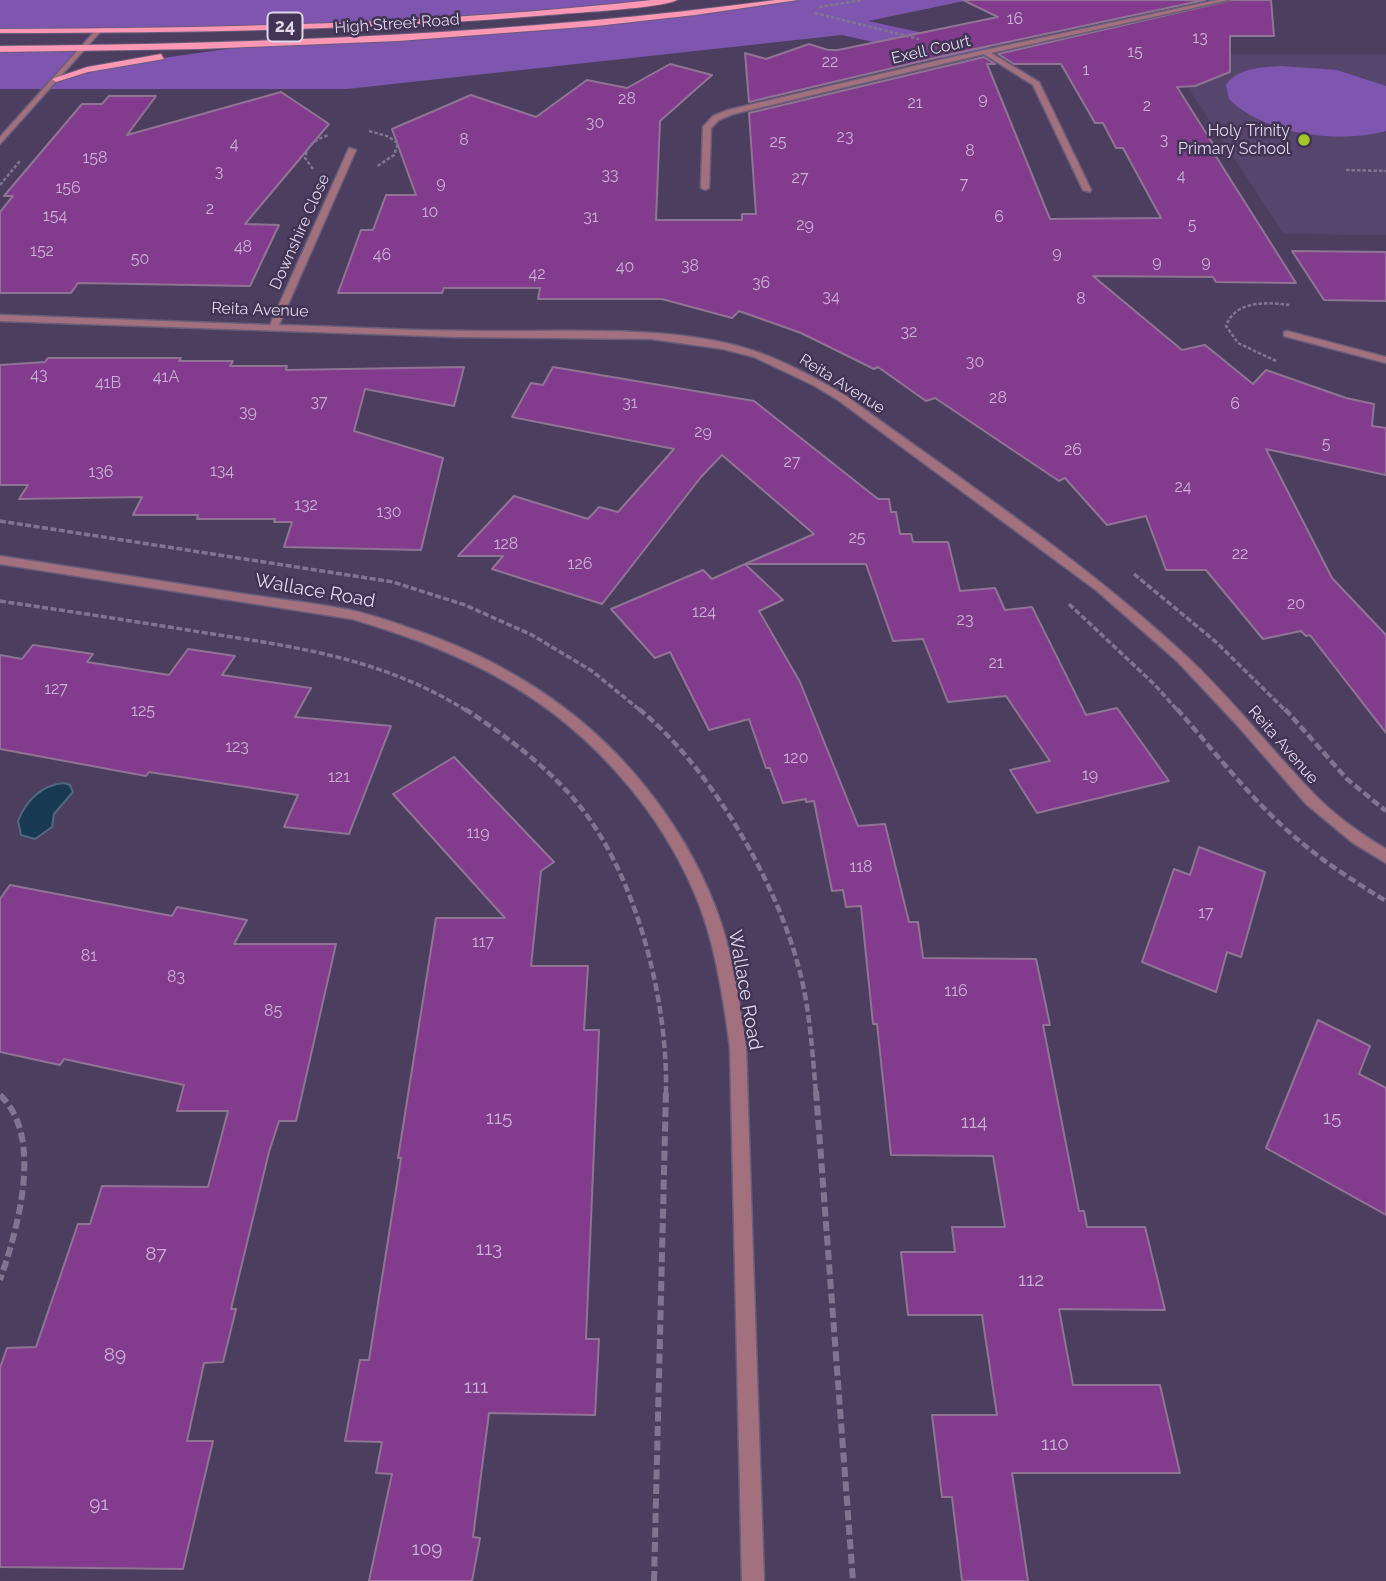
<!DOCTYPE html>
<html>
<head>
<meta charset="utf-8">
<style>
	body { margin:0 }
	canvas { display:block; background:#4c3e5f }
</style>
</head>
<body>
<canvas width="1386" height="1581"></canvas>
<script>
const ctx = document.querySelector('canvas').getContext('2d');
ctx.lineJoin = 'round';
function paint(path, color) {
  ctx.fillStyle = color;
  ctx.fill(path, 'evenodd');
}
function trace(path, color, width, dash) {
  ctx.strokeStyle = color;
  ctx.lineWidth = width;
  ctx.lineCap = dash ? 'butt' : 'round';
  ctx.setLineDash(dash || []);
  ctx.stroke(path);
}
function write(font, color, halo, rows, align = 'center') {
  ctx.font = font + ' Raleway,sans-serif';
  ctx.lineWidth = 5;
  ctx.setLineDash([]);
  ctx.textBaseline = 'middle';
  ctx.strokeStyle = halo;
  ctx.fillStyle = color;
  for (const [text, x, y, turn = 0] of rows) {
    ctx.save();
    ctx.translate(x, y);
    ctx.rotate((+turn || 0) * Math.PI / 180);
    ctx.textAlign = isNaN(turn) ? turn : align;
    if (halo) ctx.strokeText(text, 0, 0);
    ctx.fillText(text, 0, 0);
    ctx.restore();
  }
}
const built = new Path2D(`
	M 1166,54 L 1386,54 L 1386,235 L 1284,234 Z`);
const green = new Path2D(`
	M 0,0 L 673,0 L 400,22 L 0,31 Z
	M 794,0 L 969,0 L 868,21 L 996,49 L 949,59 L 842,35 L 347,89 L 0,89 L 0,49 L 82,49 L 57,77 L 113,65 L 241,47 L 492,32 Z
	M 1281,66 L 1337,70 L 1386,86 L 1386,131 C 1338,144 1265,135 1229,99 L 1226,85 C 1238,68 1261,67 1281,66 Z`);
const water = new Path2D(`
	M 64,783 L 70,785 L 73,792 L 54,814 L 52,827 L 35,839 L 21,835 L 18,821 C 26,801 41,785 64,783 Z`);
const building = new Path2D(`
	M 963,0 L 1205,0 L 956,53 L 749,102 L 745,53 L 766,59 L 809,44 L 828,50 L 838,50 L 998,17 Z
	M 1232,0 L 1271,0 L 1274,36 L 1230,36 L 1230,72 L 1195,86 L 1177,87 L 1220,155 L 1215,155 L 1296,283 L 1216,282 L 1213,277 L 1093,276 L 1182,350 L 1205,345 L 1253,384 L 1266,370 L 1346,398 L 1374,404 L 1372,426 L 1386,428 L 1386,475 L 1266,449 L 1332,578 L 1386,635 L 1386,733 L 1310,635 L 1306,636 L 1301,631 L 1263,639 L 1206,570 L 1166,570 L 1146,516 L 1107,525 L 1065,478 L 1059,481 L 935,398 L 926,401 L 878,367 L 874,369 L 801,333 L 739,311 L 732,318 L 662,299 L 538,299 L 540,288 L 444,288 L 442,293 L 338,293 L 361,230 L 373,230 L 386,195 L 416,195 L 392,129 L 471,95 L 536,117 L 587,80 L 627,88 L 670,64 L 712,75 L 660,121 L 656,220 L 742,220 L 742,214 L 756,214 L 749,113 L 984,57 L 995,64 L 987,64 L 1050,219 L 1161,218 L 1123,148 L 1116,148 L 1103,123 L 1095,123 L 1061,64 L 1014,64 L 998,54 Z
	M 281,92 L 329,124 L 245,224 L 279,225 L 250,286 L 78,283 L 71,293 L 0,293 L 0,212 L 13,196 L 4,196 L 82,104 L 102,104 L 109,96 L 156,96 L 127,135 Z
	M 1292,251 L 1386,252 L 1386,301 L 1324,300 Z
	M 48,358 L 181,358 L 179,361 L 233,361 L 230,366 L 287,366 L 286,370 L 464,367 L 454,406 L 365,389 L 354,431 L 443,458 L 421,550 L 284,547 L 292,522 L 274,522 L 275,519 L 197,519 L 198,515 L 133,515 L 142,497 L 19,499 L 28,485 L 0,485 L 0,365 L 45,362 Z
	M 553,367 L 754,401 L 878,499 L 889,499 L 891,512 L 896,512 L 900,534 L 911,534 L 913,542 L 948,542 L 960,591 L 995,588 L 1005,610 L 1032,607 L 1086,715 L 1117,708 L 1169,781 L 1037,813 L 1010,770 L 1050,761 L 1006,696 L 948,702 L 923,639 L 893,641 L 866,564 L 745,564 L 814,534 L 722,455 L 701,477 L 602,604 L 492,569 L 503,556 L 458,556 L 514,496 L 588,519 L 599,507 L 618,512 L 674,449 L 512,417 L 531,383 L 543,385 Z
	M 745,564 L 783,600 L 759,611 L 800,682 L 858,826 L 885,824 L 909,922 L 918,922 L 923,958 L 1036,959 L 1050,1025 L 1043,1025 L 1079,1211 L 1084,1211 L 1087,1227 L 1145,1227 L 1165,1310 L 1059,1309 L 1073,1385 L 1160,1385 L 1180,1473 L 1012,1473 L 1028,1581 L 962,1581 L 952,1497 L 942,1497 L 932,1415 L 997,1415 L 982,1315 L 908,1315 L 901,1252 L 955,1252 L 952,1227 L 1005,1227 L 993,1156 L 891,1155 L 877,1024 L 873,1024 L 861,906 L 846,907 L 843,890 L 832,891 L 814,801 L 806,802 L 806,799 L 783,803 L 770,768 L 766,768 L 749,719 L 709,730 L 670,652 L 655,658 L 611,609 L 703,570 L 712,579 Z
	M 33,645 L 93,654 L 87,662 L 169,675 L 188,649 L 235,656 L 222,675 L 311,688 L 295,717 L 391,726 L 349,834 L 284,827 L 298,795 L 149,772 L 146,776 L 0,749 L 0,655 L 22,659 Z
	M 454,757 L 554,862 L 541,871 L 531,966 L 588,966 L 584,1030 L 599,1030 L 586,1339 L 599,1339 L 595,1415 L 489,1413 L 473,1537 L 480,1538 L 472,1581 L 369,1581 L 392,1474 L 376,1473 L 382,1442 L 345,1441 L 360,1360 L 369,1360 L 401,1158 L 398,1158 L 436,918 L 505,918 L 393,794 Z
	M 1199,847 L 1265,872 L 1241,957 L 1227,952 L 1216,992 L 1142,962 L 1174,869 L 1190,875 Z
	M 10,885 L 172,916 L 177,907 L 247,920 L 234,944 L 336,944 L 296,1121 L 279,1121 L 269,1152 L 231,1309 L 236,1309 L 223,1362 L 204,1363 L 187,1441 L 213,1441 L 183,1569 L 0,1567 L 0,1368 L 7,1348 L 36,1347 L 78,1224 L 90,1224 L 102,1186 L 208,1187 L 228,1111 L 177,1111 L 184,1085 L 64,1059 L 60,1065 L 0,1052 L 0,899 Z
	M 1318,1020 L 1370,1046 L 1359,1074 L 1386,1088 L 1386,1215 L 1266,1148 Z`);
const pathFar3 = new Path2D(`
	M 819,7 L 863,0
	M 815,13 L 919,39
	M 369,131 L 387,136 L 398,143 L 394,155 L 376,167
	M 313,169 L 305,158 C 307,144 317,139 329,135
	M 1346,170 L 1386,171
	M 0,185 L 20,161
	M 1276,361 L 1238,343 L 1226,326 C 1235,300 1267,302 1290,305`);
const pathFar2 = new Path2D(`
	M 0,521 L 393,582 L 465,605 L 532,635 L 592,671 L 641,711
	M 1134,574 L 1216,642 L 1286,711
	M 0,601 C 67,611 133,621 200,632 C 296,647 383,658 467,711
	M 1069,604 L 1155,685 L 1178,711`);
const pathFar1 = new Path2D(`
	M 465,709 C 506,736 548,767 579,805 C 637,877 668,1001 666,1093
	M 639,709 C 709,766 775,879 798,965 C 810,1007 812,1050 816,1093
	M 1177,709 C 1217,754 1255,805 1302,843 C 1328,865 1357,883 1386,901
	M 1285,709 L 1347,779 L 1386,811`);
const path = new Path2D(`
	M 816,1091 L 853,1581
	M 0,1095 C 45,1137 17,1231 0,1280
	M 654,1581 L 666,1091`);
const minor = new Path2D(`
	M 1217,0 L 1229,0 L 991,53 L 1039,82 L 1091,190 L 1090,192 L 1083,190 L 1033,85 L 984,54 L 733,114 L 719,120 L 711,128 L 709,188 L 705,190 L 701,188 L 703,127 L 713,116 L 728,110 L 957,56 Z
	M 96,30 L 101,31 L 0,144 L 0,137 Z
	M 349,148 L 356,150 L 279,325 C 348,327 417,331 486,331 C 570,332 682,324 760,353 C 790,364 819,380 846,396 C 960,479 1080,558 1184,654 C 1231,697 1270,749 1314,794 C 1335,816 1361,834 1386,849 L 1386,863 L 1353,843 L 1306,804 L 1237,725 L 1177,661 L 1096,590 L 838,400 L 813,385 L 754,357 L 723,349 L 651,339 L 457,337 L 0,321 L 0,315 L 270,325 Z
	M 1287,331 L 1386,357 L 1386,363 L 1284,336 L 1284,332 Z
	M 0,556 C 75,568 150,579 225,591 C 266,598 309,602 350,610 C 374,615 398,624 421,632 C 514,665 594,718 654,798 C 682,835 706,878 721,923 C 734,963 740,1005 746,1047 L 764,1581 L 742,1581 L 730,1047 C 724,1005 718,962 705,921 C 692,881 671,843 646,808 C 568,703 475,655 352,619 L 0,564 Z`);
const primary = new Path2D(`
	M 652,0 L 677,0 C 662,8 584,12 562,14 C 375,30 188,33 0,33 L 0,29 C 218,28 435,24 652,0 Z
	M 776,0 L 798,0 L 695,15 L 596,26 L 398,41 L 199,49 L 0,52 L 0,46 C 260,44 518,34 776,0 Z
	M 161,54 L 164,59 L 88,72 L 56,82 L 52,79 L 87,67 Z`);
const markers = [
	[1304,140,7,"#a3c826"]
];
const numberNames = [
	["16",1015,19],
	["13",1200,38],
	["15",1135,52],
	["22",830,62],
	["1",1086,70],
	["28",627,99],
	["9",983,99],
	["21",915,103],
	["2",1147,106],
	["30",595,123],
	["23",845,137],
	["8",464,140],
	["3",1164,140],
	["25",778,142],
	["4",234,144],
	["8",970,151],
	["158",95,158],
	["3",219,172],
	["33",610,175],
	["4",1181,176],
	["27",800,178],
	["9",441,183],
	["7",964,184],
	["156",68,188],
	["2",210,209],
	["10",430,212],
	["154",55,216],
	["31",591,217],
	["6",999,217],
	["29",805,225],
	["5",1192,225],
	["48",243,247],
	["152",42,251],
	["9",1057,253],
	["46",382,255],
	["50",140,259],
	["9",1157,262],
	["9",1206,262],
	["38",690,266],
	["40",625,267],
	["42",537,274],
	["36",761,283],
	["34",831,297],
	["8",1081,299],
	["32",909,332],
	["30",975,362],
	["43",39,375],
	["41A",166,377],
	["41B",108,383],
	["28",998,398],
	["37",319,402],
	["31",630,403],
	["6",1235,404],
	["39",248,412],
	["29",703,432],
	["5",1326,444],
	["26",1073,450],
	["27",792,462],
	["134",222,471],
	["136",101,472],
	["24",1183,487],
	["132",306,505],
	["130",389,512],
	["25",857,538],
	["128",506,544],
	["22",1240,554],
	["126",580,564],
	["20",1296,604],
	["124",704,612],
	["23",965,620],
	["21",996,663],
	["127",56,689],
	["125",143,711],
	["123",237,747],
	["120",796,758],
	["19",1090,775],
	["121",339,777],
	["119",478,833],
	["118",861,867],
	["17",1206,913],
	["117",483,942],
	["81",89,956],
	["83",176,977],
	["116",956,991],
	["85",273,1011]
];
const farStreetnames = [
	["High Street Road",397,24,-4],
	["Exell Court",931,50,-13],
	["Downshire Close",300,232,-66],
	["Reita Avenue",260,310,2],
	["Reita Avenue",842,384,32],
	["Reita Avenue",1283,745,49]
];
const farPoinames = [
	["Holy Trinity",1290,131],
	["Primary School",1290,149]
];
const shields = [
	[285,27,35]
];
const shieldNames = [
	["24",285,27]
];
const streetNames = [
	["Wallace Road",315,591,10],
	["Wallace Road",745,990,80]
];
const nearNumbernames = [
	["115",499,1118],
	["15",1332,1118],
	["114",974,1122],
	["113",489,1249],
	["87",156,1254],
	["112",1031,1280],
	["89",115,1355],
	["111",476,1387],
	["110",1055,1444],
	["91",99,1504],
	["109",427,1549]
];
paint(built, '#56466d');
paint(green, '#7e56b0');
paint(water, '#173952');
trace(water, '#536880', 2);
paint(building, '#833b8e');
trace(building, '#907494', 2);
trace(minor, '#695d7b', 3);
trace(primary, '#695d7b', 2);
trace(pathFar3, '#807591', 2.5, [3.5, 2]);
trace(pathFar2, '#807591', 3.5, [6, 2.5]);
trace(pathFar1, '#807591', 4.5, [8, 3.5]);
trace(path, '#807591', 6, [10, 4.5]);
paint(minor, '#a3717e');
paint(primary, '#fd97b3');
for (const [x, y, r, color] of markers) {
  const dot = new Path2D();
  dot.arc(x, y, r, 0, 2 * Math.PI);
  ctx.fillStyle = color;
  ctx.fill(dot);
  trace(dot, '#413454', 2.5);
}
write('16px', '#c8b0d4', null, numberNames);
write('16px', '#dfd7eb', '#413454', farStreetnames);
write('16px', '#dfd7eb', '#413454', farPoinames, 'right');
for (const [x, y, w] of shields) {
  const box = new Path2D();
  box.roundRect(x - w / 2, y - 14.5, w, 29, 5);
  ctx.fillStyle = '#413454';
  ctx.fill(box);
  trace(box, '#dfd7eb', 2);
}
write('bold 18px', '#dfd7eb', null, shieldNames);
write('19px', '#dfd7eb', '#413454', streetNames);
write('19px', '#c8b0d4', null, nearNumbernames);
</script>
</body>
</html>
